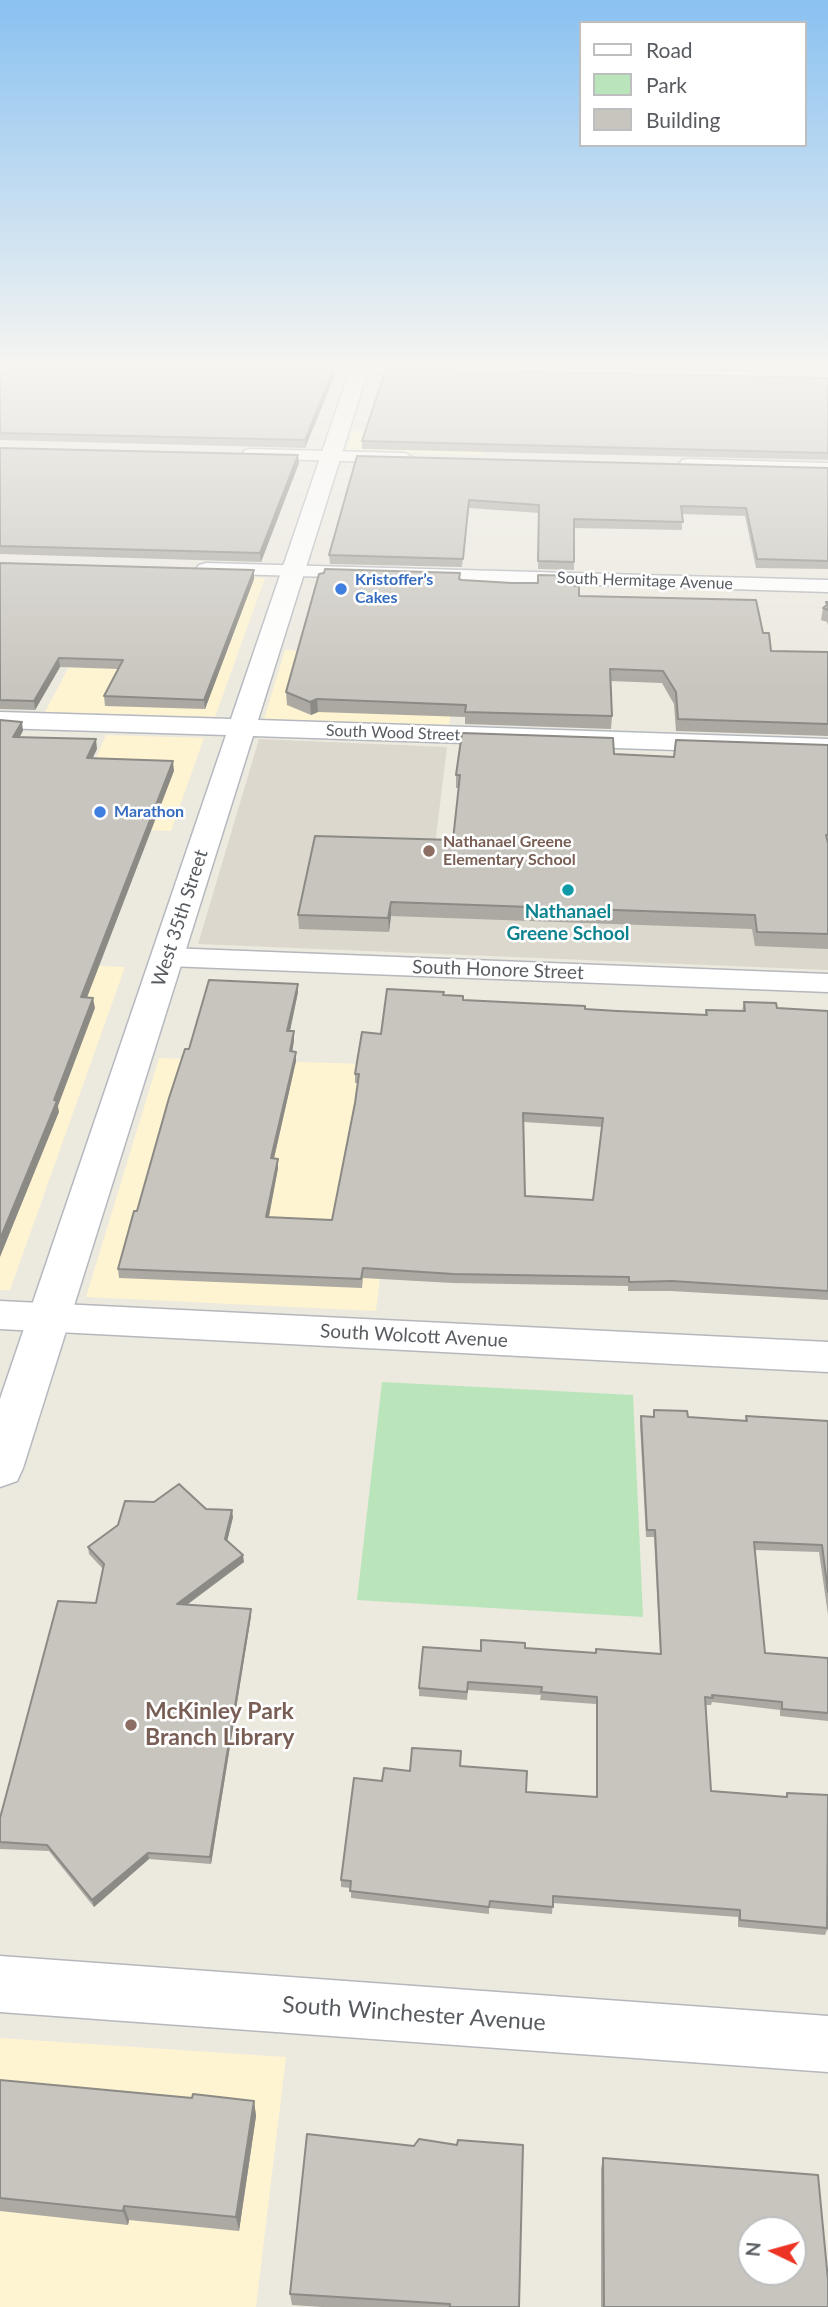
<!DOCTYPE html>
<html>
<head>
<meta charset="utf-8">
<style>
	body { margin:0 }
	#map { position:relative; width:828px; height:2307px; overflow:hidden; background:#ece9df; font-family:Lato,sans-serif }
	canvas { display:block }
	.legend { position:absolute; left:579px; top:21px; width:228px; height:126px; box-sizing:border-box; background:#fff; border:2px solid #bcbebf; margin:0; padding:9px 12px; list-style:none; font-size:21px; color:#585c60 }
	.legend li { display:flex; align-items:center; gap:14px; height:35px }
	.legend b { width:35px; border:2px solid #bcbebf }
	.north { position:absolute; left:737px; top:2216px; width:70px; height:70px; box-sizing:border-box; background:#fff; border:2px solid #bcbebf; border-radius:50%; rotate:275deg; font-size:19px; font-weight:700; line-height:28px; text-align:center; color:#585c60 }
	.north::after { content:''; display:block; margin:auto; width:24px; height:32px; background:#ed3324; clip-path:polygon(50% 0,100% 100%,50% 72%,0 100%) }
</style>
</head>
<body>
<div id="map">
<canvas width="828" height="2307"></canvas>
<ul class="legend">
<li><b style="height:9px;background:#fff"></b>Road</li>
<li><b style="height:19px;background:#bae5ba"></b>Park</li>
<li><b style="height:19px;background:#c8c5be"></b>Building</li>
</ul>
<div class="north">N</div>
</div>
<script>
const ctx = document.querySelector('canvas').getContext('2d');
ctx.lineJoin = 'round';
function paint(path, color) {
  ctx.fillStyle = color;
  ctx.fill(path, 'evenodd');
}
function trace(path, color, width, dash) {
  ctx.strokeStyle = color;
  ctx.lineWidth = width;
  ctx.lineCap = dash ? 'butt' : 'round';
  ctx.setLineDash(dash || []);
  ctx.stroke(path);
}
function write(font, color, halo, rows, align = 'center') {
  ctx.font = font + ' Lato,sans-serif';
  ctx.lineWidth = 5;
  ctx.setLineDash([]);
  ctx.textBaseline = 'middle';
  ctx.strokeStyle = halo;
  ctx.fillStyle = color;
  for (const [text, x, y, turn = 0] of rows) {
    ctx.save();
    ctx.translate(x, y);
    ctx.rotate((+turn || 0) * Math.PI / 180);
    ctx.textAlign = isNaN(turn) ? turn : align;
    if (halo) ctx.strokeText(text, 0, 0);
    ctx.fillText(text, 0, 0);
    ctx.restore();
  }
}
const commercial = new Path2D(`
	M 353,431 L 485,434 L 483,455 L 346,451 Z
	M 118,574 L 265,578 L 215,717 L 45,712 Z
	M 285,650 L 459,656 L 449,725 L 264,719 Z
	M 106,735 L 204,738 L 171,831 L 65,828 Z
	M 0,962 L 125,967 L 10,1290 L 0,1290 Z
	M 159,1058 L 405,1065 L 376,1311 L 86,1297 Z
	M 0,2038 L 286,2057 L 256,2307 L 0,2307 Z`);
const education = new Path2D(`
	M 259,739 L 447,747 L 435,845 L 828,858 L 828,970 L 198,944 Z`);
const green = new Path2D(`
	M 382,1382 L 633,1395 L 643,1617 L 357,1600 Z`);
const street = new Path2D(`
	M 295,367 L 522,367 L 828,373 L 828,383 L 303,372 Z
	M 251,449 L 405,453 L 414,458 L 405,463 L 245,458 L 242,454 L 245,450 Z
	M 688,459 L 828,463 L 828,473 L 682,468 L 679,464 L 682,460 Z
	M 206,563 L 828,580 L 828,592 L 199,573 L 196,569 L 199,565 Z
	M 168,948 L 828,974 L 828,992 L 168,966 L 157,963 L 153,957 L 157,951 Z
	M 0,1301 L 828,1342 L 828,1372 L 0,1329 Z
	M 0,1956 L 828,2016 L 828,2072 L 0,2012 Z`);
const secondary = new Path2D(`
	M 351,367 L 369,367 L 258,720 L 828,739 L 828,755 L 253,736 L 23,1468 L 17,1481 L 0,1487 L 0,1399 L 226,735 L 0,728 L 0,712 L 231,719 Z`);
const wall = new Path2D(`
	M 0,367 L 335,375 L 305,448 L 0,440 Z
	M 569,367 L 823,367 L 823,370 Z
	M 828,378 L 828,460 L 362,449 L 362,441 Z
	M 0,448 L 299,463 L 261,562 L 0,554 Z
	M 357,456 L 828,468 L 828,569 L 756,568 L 745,516 L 682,514 L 682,530 L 574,528 L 574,570 L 538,569 L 539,513 L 469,508 L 462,567 L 330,564 L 329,555 Z
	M 0,563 L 254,579 L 205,709 L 105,706 L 104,696 L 118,669 L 60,667 L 35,710 L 0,709 Z
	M 460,573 L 460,580 L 512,583 L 575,586 L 579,596 L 763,633 L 771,651 L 828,652 L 828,736 L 676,731 L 674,704 L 662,683 L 610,681 L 612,716 L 611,729 L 465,724 L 465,717 L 318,712 L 311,715 L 287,705 L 286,692 Z
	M 826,602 L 828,602 L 828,625 L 827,622 L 821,620 L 823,608 L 826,607 Z
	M 828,745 L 828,949 L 755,946 L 752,929 L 391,916 L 389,932 L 299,929 L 298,915 L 453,840 L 459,788 L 456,788 L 456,775 L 614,754 L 674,757 Z
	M 298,984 L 298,992 L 290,1031 L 294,1031 L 294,1040 L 292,1052 L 296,1061 L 274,1158 L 278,1159 L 278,1168 L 269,1217 L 332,1220 L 355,1103 L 358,1083 L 355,1083 L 355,1074 L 381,1034 L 444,995 L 463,1000 L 617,1011 L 705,1015 L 706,1010 L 742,1011 L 744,1002 L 777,1008 L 828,1011 L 828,1300 L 671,1291 L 628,1291 L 628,1286 L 453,1283 L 363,1278 L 362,1288 L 119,1278 L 118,1269 L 137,1211 ZM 524,1122 L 602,1127 L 593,1200 L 525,1196 Z
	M 654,1410 L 688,1417 L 745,1420 L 746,1416 L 828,1421 L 828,1615 L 819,1552 L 755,1550 L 765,1653 L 828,1658 L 828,1721 L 780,1716 L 780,1710 L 712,1702 L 711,1705 L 706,1705 L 711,1791 L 786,1797 L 787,1793 L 828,1795 L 828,1930 L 827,1930 L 825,1935 L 738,1927 L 738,1917 L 553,1903 L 552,1914 L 489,1908 L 489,1914 L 351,1898 L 351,1888 L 341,1887 L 341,1880 L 382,1781 L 410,1771 L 460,1766 L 526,1792 L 596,1797 L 596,1704 L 540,1700 L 541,1695 L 468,1690 L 467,1700 L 419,1696 L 419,1688 L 481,1651 L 525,1648 L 596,1653 L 660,1654 L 654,1537 L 646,1537 L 640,1424 L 641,1416 L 653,1417 Z
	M 206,1509 L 233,1517 L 227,1541 L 244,1562 L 187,1605 L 251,1616 L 211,1864 L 149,1859 L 94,1907 L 49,1851 L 0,1849 L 0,1818 L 96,1603 L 103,1569 L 89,1554 L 88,1547 Z
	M 0,2080 L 192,2098 L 254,2101 L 256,2116 L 239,2231 L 129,2220 L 128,2225 L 0,2211 Z
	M 603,2158 L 828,2307 L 601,2307 L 601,2169 Z
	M 290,2294 L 519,2307 L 322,2307 L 292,2305 Z`);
const shadedWall = new Path2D(`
	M 334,368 L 335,375 L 305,448 L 305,440 Z
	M 298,455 L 299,463 L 261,562 L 260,553 Z
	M 254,570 L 254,579 L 205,709 L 204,700 Z
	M 59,658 L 60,667 L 35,710 L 34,701 Z
	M 317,699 L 318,712 L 311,715 L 310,702 Z
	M 22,722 L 23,731 L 15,746 L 13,737 Z
	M 96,739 L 97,749 L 88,768 L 87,758 Z
	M 173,761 L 174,771 L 83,1008 L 81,997 Z
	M 391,902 L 391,916 L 389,932 L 388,918 Z
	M 298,984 L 298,992 L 288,1040 L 287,1031 Z
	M 93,998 L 95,1008 L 58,1106 L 59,1112 L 0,1257 L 0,1239 Z
	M 294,1031 L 294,1040 L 291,1060 L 290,1051 Z
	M 296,1052 L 296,1061 L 272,1167 L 271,1158 Z
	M 278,1159 L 278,1168 L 267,1226 L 266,1217 Z
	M 232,1510 L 233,1517 L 226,1546 L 225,1539 Z
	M 243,1555 L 244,1562 L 178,1611 L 177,1604 Z
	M 251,1609 L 251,1616 L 211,1864 L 210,1857 Z
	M 148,1853 L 149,1859 L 94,1907 L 92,1900 Z
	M 254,2101 L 256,2116 L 239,2231 L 236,2217 Z
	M 124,2206 L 129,2220 L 128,2225 L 123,2211 Z`);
const building = new Path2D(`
	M 0,367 L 302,367 L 334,368 L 305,440 L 0,433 Z
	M 386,369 L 828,378 L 828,453 L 362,441 Z
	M 0,448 L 298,455 L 260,553 L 0,546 Z
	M 357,456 L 828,468 L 828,561 L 757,559 L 746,508 L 681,506 L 683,522 L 574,519 L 574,562 L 538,561 L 539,505 L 469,500 L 463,559 L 329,555 Z
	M 0,563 L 254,570 L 204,700 L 104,696 L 123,660 L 59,658 L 34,701 L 0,700 Z
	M 325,569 L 460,573 L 459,579 L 462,580 L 512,583 L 538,583 L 538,575 L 575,576 L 575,586 L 579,586 L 579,596 L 756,600 L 763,633 L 769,633 L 771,651 L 828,652 L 828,724 L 678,719 L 676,692 L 663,671 L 610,669 L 612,716 L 465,712 L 466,705 L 317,699 L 310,702 L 286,692 L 319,574 L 324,573 Z
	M 826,602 L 828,602 L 828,610 L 823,608 L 827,605 Z
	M 0,720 L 22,722 L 13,737 L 96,739 L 87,758 L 173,761 L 81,997 L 93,998 L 54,1100 L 57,1101 L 0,1239 Z
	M 462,733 L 613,738 L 614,754 L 674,757 L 676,740 L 828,745 L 828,835 L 826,835 L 828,843 L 828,934 L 757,932 L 755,915 L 391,902 L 388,918 L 298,915 L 315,836 L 453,840 L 460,775 L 456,775 Z
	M 209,980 L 298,984 L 287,1031 L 294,1031 L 290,1051 L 296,1052 L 271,1158 L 278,1159 L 266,1217 L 332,1220 L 355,1103 L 359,1074 L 355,1074 L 362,1032 L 381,1034 L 387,989 L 444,992 L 443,995 L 463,996 L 463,1000 L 585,1006 L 585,1009 L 617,1011 L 707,1015 L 706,1010 L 745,1011 L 744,1002 L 776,1003 L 777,1008 L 828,1011 L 828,1291 L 672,1281 L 629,1282 L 629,1277 L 453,1274 L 363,1268 L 361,1279 L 118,1269 L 134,1211 L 137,1211 L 169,1098 L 185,1049 L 189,1049 ZM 523,1113 L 603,1118 L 593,1200 L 525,1196 Z
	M 654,1410 L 687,1411 L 688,1417 L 747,1421 L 746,1416 L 828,1421 L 828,1592 L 822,1545 L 754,1542 L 765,1653 L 828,1658 L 828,1713 L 782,1709 L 782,1702 L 712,1695 L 713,1698 L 705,1697 L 711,1791 L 787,1797 L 787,1793 L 828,1795 L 827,1928 L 740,1920 L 740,1910 L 553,1896 L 553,1907 L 490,1901 L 489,1907 L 350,1891 L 351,1881 L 341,1880 L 354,1778 L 382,1781 L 384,1768 L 410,1771 L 412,1748 L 461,1751 L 460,1766 L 527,1771 L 526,1792 L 597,1797 L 597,1697 L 541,1692 L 542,1687 L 468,1682 L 467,1692 L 419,1688 L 423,1647 L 481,1651 L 481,1640 L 525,1643 L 525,1648 L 596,1653 L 596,1649 L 661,1654 L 655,1530 L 647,1530 L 641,1416 L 654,1417 Z
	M 179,1484 L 206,1509 L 232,1510 L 225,1539 L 243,1555 L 177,1604 L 251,1609 L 210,1857 L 148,1853 L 92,1900 L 47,1845 L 0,1842 L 0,1818 L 58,1601 L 96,1603 L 104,1564 L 88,1547 L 118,1525 L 125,1501 L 154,1502 Z
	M 0,2080 L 192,2098 L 193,2094 L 254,2101 L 236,2217 L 124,2206 L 123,2211 L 0,2198 Z
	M 307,2134 L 414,2146 L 419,2139 L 457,2145 L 458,2140 L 523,2145 L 519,2307 L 450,2307 L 450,2304 L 290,2294 Z
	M 603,2158 L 818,2175 L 828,2280 L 828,2307 L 604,2307 ZM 751,2230 L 793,2230 L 793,2272 L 751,2272 Z`);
const markers = [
	[341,589,7,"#3f7fe0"],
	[100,812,7,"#3f7fe0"],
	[429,851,7,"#8d6e63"],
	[568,890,7,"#0f9aa8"],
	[131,1725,7,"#8d6e63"]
];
const farShopnames = [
	["Kristoffer’s",355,580],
	["Cakes",355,598],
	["Marathon",114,812]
];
const farStreetnames = [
	["South Hermitage Avenue",645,581,2],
	["South Wood Street",393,733,2]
];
const farEducationnames = [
	["Nathanael Greene",443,842],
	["Elementary School",443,860]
];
const cultureNames = [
	["Nathanael",568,912],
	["Greene School",568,934]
];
const streetNames = [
	["West 35th Street",180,918,-72],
	["South Honore Street",498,970,2],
	["South Wolcott Avenue",414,1336,3]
];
const nearEducationnames = [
	["McKinley Park",145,1712],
	["Branch Library",145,1738]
];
const nearStreetnames = [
	["South Winchester Avenue",414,2014,4]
];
paint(commercial, '#fef4d1');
paint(education, '#dcd8cd');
paint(green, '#bae5ba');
trace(street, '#b5b7bc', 3);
trace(secondary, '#b5b9bf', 3);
paint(street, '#fff');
paint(secondary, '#fff');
paint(wall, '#aca9a3');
paint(shadedWall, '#8c8a85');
paint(building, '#c8c5be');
trace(building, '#8c8a85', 2);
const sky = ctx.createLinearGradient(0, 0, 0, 690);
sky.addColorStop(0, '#89c1f1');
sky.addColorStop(0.53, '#f6f5f1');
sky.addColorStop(1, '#f6f5f100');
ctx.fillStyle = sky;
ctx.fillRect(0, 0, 828, 690);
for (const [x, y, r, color] of markers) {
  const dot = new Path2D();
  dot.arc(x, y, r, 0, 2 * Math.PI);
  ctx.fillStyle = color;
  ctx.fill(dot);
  trace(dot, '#fff', 2.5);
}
write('bold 16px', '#366cbe', '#fff', farShopnames, 'left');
write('16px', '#585c60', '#fff', farStreetnames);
write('bold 16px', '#785e54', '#fff', farEducationnames, 'left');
write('bold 19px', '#0d838f', '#fff', cultureNames);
write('19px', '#585c60', '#fff', streetNames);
write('bold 23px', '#785e54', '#fff', nearEducationnames, 'left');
write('23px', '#585c60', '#fff', nearStreetnames);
</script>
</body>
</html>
